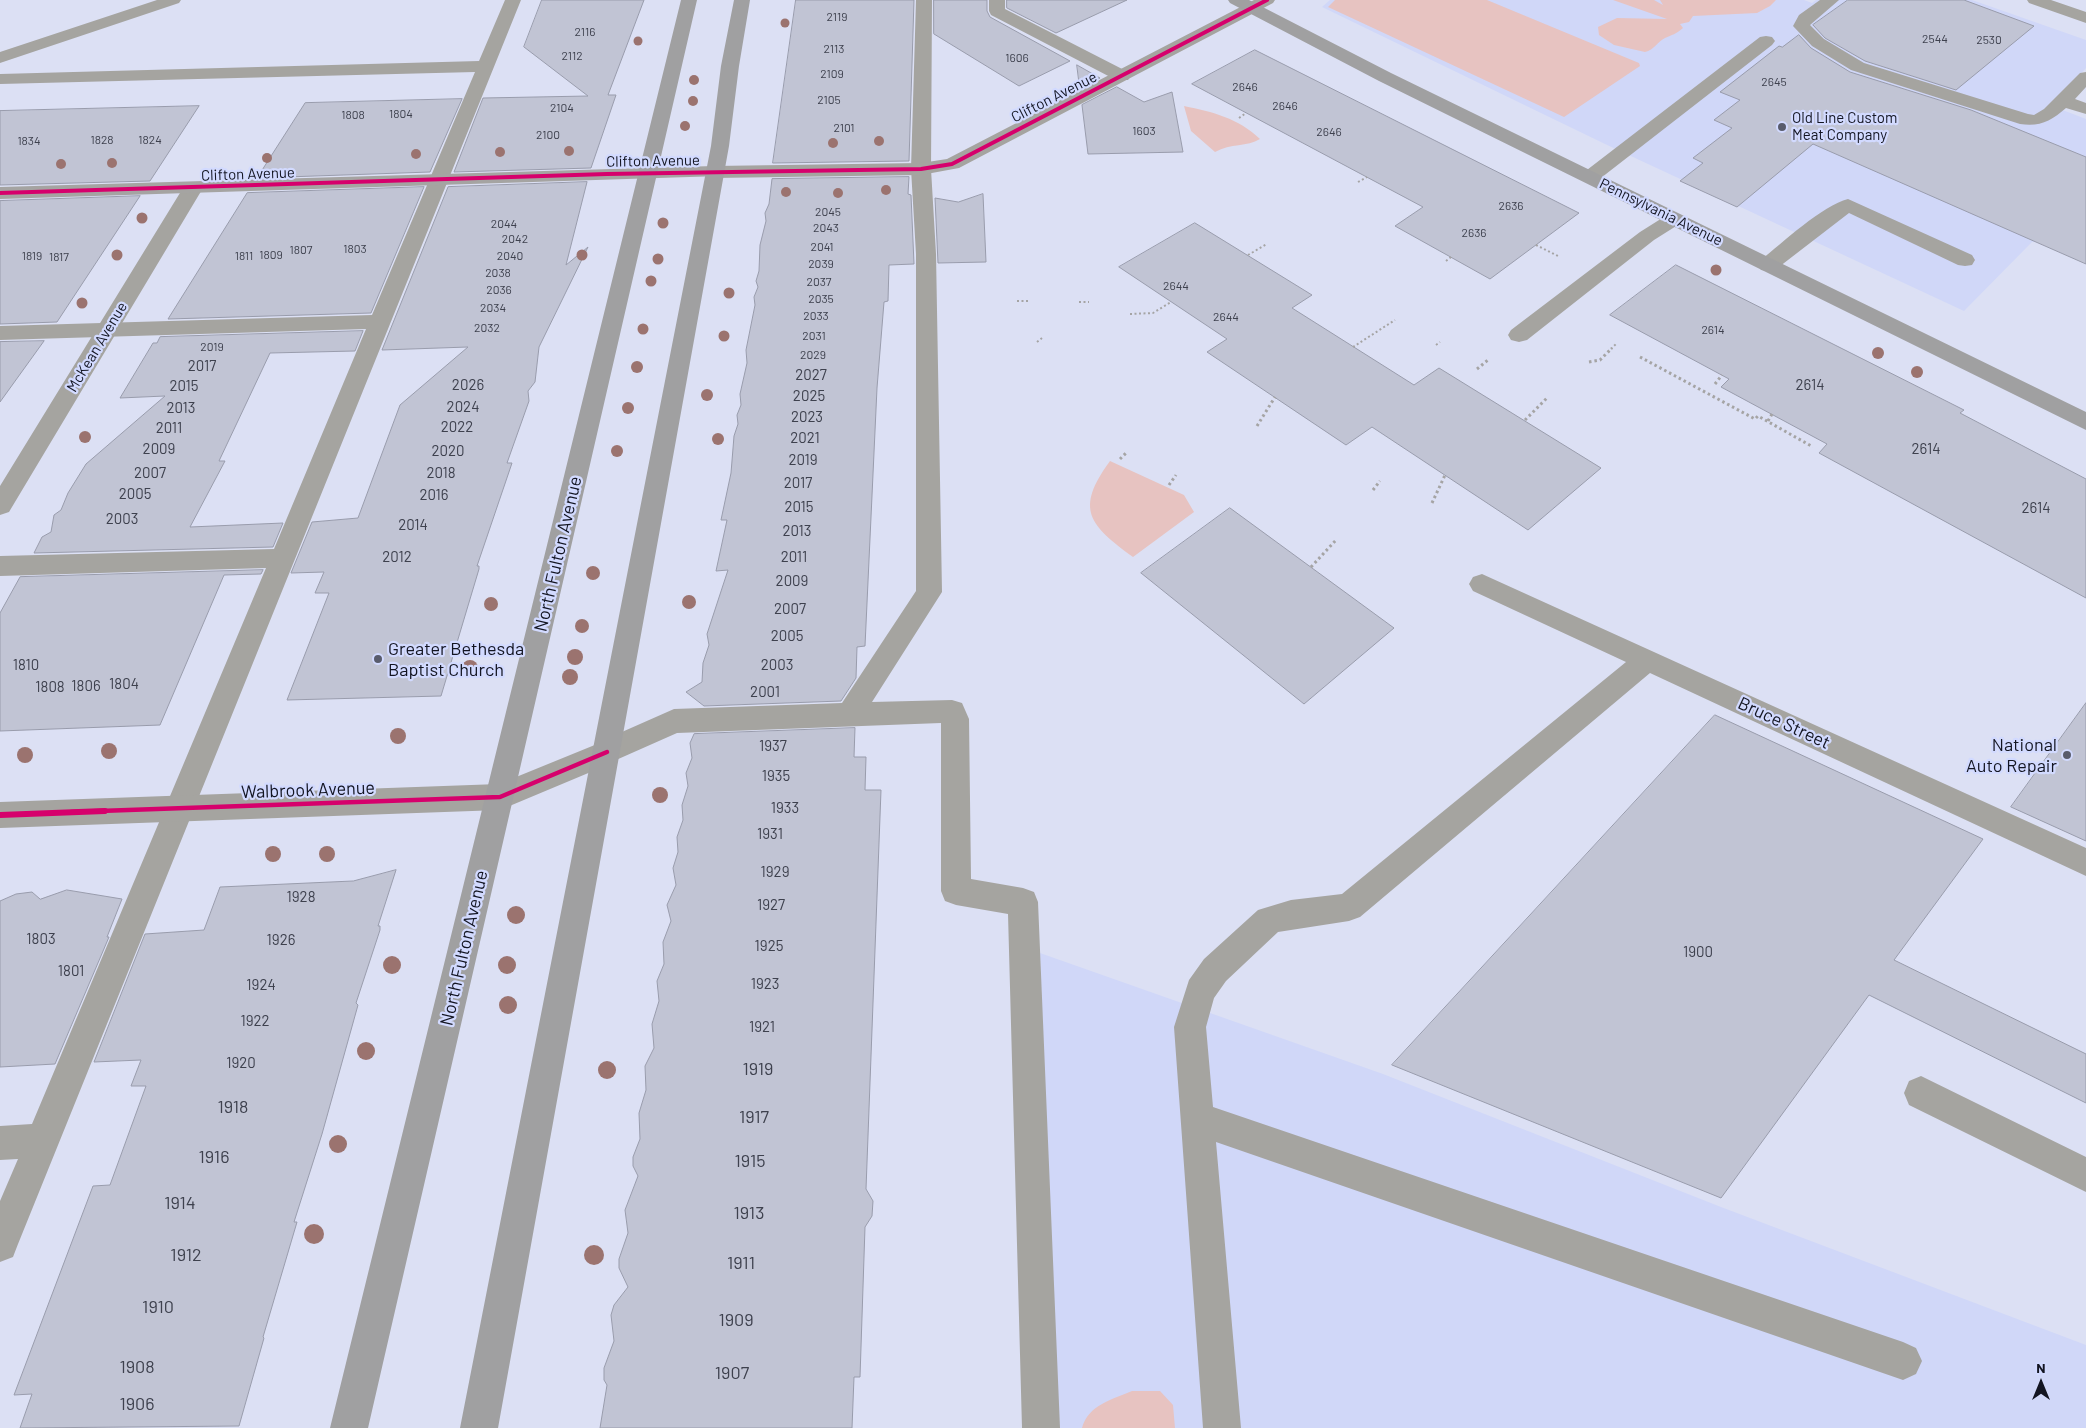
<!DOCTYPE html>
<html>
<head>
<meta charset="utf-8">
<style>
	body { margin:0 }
	#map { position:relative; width:2086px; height:1428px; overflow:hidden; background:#dce0f4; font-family:Barlow,sans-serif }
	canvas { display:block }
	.north { position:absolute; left:2016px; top:1358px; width:50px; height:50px; -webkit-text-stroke:4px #d2daff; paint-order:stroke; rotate:0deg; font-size:14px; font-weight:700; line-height:20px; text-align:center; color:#131522 }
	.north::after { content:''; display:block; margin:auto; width:18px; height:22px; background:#131522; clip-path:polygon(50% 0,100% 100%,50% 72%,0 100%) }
</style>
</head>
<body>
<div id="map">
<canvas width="2086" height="1428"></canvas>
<div class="north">N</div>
</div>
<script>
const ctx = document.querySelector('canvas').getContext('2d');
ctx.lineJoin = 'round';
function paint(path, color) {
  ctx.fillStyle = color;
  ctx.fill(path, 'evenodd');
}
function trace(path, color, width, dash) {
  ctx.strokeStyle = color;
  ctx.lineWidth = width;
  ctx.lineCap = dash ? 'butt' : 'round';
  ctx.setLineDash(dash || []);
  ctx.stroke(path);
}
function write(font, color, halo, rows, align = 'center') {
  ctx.font = font + ' Barlow,sans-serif';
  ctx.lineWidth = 4.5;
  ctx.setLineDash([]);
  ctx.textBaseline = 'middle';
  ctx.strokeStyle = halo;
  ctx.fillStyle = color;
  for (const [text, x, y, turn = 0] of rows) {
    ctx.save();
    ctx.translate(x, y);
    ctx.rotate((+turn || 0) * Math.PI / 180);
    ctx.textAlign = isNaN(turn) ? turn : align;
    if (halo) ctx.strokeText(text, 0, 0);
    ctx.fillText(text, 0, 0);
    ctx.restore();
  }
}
const built = new Path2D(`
	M 1330,0 L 1804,0 L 1812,3 L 1816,0 L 1972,0 L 2086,40 L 2086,68 L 2052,106 L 2086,119 L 2086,258 L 2043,242 L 2032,242 L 1964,311 L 1605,144 L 1322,7 Z
	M 1040,953 L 1383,1074 L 1721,1207 L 2086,1345 L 2086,1428 L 1056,1428 Z`);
const green = new Path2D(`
	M 1335,0 L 1487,0 L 1639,63 L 1640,66 L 1564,117 L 1328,7 Z
	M 1613,0 L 1654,0 L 1663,5 L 1660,0 L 1776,0 L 1770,6 L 1757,13 L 1693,16 L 1689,22 L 1680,24 L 1683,28 C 1676,34 1672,35 1665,38 C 1658,41 1654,50 1645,52 L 1614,45 L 1599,35 L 1598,27 L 1617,18 L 1667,19 Z
	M 1184,106 C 1213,112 1238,118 1260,139 C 1247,147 1231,143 1215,152 L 1191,131 Z
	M 1110,461 L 1184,495 L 1194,512 L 1133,557 C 1090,525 1074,510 1110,461 Z
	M 1132,1391 L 1160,1391 L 1173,1405 L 1175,1428 L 1082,1428 C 1088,1405 1113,1399 1132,1391 Z`);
const building = new Path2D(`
	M 542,0 L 644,0 L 608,95 L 616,95 L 591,168 L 454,172 L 483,98 L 588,96 L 524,47 Z
	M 796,0 L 914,0 L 909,161 L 773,163 Z
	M 934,0 L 987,0 L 987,11 L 990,17 L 1070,61 L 1019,86 L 934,34 Z
	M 1007,0 L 1127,0 L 1056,33 L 1007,8 Z
	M 1848,0 L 1964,0 L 2034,26 L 1956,90 L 1865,61 L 1825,38 L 1813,25 Z
	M 1799,35 L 1811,48 L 1850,72 L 1971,110 L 2086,157 L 2086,264 L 1813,144 L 1737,207 L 1680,181 L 1703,163 L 1693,158 L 1732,128 L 1714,120 L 1740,100 L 1720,92 L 1779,46 L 1782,47 Z
	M 1255,50 L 1579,213 L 1490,279 L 1395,226 L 1423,207 L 1192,84 Z
	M 1077,65 L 1100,78 L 1080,88 Z
	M 1117,87 L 1144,102 L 1172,92 L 1183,152 L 1088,154 L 1082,105 Z
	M 462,99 L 430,172 L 257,178 L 305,103 Z
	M 199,106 L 150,181 L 0,185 L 0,111 Z
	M 909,177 L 908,194 L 911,195 L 914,264 L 889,265 L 888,301 L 884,302 L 877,388 L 865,646 L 857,647 L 856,678 L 841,701 L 704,706 L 686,692 L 702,682 L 703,663 L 709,645 L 707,634 L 728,570 L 716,571 L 727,520 L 721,520 L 731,473 L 734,436 L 738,424 L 737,415 L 741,405 L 740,394 L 747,363 L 746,350 L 755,305 L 754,297 L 758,287 L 756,281 L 759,271 L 760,245 L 766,221 L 765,213 L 769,204 L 772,179 Z
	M 587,182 L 566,265 L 588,247 L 539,347 L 535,382 L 528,391 L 529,401 L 507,463 L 512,463 L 477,566 L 479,566 L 479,569 L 441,696 L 287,700 L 329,593 L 315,593 L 324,572 L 291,573 L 312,522 L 358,518 L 400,405 L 468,347 L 382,350 L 448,187 Z
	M 424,187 L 371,313 L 168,319 L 247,193 Z
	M 983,194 L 986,262 L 938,263 L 935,198 L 958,202 Z
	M 140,196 L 57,322 L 0,324 L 0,201 Z
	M 1195,223 L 1312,295 L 1292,308 L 1414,385 L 1439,368 L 1601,468 L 1528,530 L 1372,427 L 1346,445 L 1207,352 L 1227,339 L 1119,267 Z
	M 1676,265 L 1964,410 L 1960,413 L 2086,479 L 2086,598 L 1819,453 L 1827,444 L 1721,387 L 1729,379 L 1610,315 Z
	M 363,331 L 355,351 L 270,353 L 219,461 L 225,461 L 190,527 L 283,523 L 273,547 L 34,553 L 42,537 L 51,532 L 54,515 L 61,510 L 68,493 L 86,464 L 165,396 L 120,398 L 153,343 L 157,343 L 160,337 Z
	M 44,341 L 0,402 L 0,342 Z
	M 1230,508 L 1394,628 L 1304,704 L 1141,573 Z
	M 263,570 L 261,574 L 224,575 L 160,725 L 0,731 L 0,613 L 20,577 Z
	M 2086,703 L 2086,841 L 2011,807 Z
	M 1715,715 L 1983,839 L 1894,960 L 2086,1054 L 2086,1103 L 1869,995 L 1721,1198 L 1392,1065 Z
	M 855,728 L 854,757 L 866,757 L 865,790 L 881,790 L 866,1189 L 873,1201 L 872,1216 L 865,1227 L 860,1377 L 854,1377 L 852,1428 L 600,1428 L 607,1385 L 604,1380 L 604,1368 L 614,1341 L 611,1315 L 614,1305 L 628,1287 L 619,1268 L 619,1259 L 628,1233 L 625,1210 L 638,1176 L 633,1166 L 633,1157 L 640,1139 L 639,1113 L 646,1090 L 645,1066 L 654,1048 L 652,1024 L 659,1001 L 657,981 L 664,964 L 663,942 L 671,921 L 667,905 L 676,885 L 673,868 L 678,852 L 677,837 L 683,820 L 682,805 L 688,786 L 686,773 L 692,758 L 690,743 L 694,734 Z
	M 396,870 L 378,926 L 380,926 L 380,930 L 356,1003 L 358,1005 L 322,1134 L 294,1222 L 297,1222 L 263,1337 L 264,1338 L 239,1426 L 20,1428 L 32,1394 L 14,1395 L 93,1186 L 110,1185 L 146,1086 L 131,1086 L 141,1060 L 94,1062 L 145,934 L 204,930 L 220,887 L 353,881 Z
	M 67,890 L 122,899 L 107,937 L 109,937 L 55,1064 L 0,1067 L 0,901 L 16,894 L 32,892 L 40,899 Z`);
const pathFar1 = new Path2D(`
	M 1239,118 L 1246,113
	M 1358,182 L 1367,177
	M 1536,245 L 1558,256
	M 1248,255 L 1267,244
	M 1446,261 L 1451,257
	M 1017,301 L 1028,301
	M 1079,302 L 1089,302
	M 1130,314 L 1153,313 L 1171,302
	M 1037,342 L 1042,338
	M 1436,345 L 1440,342
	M 1353,347 L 1395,320
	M 1611,349 L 1616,344`);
const path = new Path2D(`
	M 1640,357 L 1755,419 L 1758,416 L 1813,447
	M 1589,362 L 1600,360 L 1612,348
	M 1477,369 L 1488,360
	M 1715,384 L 1722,375
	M 1525,420 L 1548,397
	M 1768,421 L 1772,414
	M 1257,426 L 1275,397
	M 1120,459 L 1127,452
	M 1169,485 L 1176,475
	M 1373,490 L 1380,481
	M 1432,503 L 1445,475
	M 1311,567 L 1337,539`);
const lane = new Path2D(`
	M 157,0 L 181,0 L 179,3 L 0,63 L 0,52 Z
	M 505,0 L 521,0 L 18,1244 L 13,1257 L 0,1262 L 0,1201 L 18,1159 L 0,1160 L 0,1126 L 32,1124 L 266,568 L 0,576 L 0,556 L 274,549 L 366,329 L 0,340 L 0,326 L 372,315 L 475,72 L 0,84 L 0,74 L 479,61 Z
	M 916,0 L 932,0 L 931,169 L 936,254 L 942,592 L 872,702 L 952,700 L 962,703 L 969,719 L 971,879 L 1023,888 L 1034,892 L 1038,902 L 1060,1428 L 1022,1428 L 1008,914 L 956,905 L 945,901 L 941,891 L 941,723 L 677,733 L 607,764 L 597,761 L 593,752 L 597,743 L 674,709 L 842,703 L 916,591 L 916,254 L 911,169 Z
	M 989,0 L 1005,0 L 1005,9 L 1128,72 L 1131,76 L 1128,80 L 1116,80 L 991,15 L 989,11 Z
	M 1820,0 L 1839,0 L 1810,25 L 1824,39 L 1864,63 L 2028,114 L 2034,115 L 2044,109 L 2080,73 L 2086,72 L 2086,87 L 2075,99 L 2086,103 L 2086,114 L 2066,108 C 2051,121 2040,127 2020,124 L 1851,70 L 1812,46 L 1793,26 L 1799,15 Z
	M 1766,36 L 1772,37 L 1775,41 L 1772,45 L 1597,181 L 1583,181 L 1580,177 L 1583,173 L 1760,37 Z
	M 1848,199 L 1972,255 L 1975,260 L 1972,265 L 1965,266 L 1958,265 L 1849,213 L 1775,270 L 1768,271 L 1761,270 L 1758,265 L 1761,260 C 1782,243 1823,205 1848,199 Z
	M 1674,213 L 1681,215 L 1684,219 L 1681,223 L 1654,240 L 1527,340 L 1519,342 L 1511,340 L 1508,335 L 1511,330 L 1640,232 L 1667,215 Z
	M 1482,574 L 2086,848 L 2086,876 L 1650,673 L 1360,917 L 1349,921 L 1278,932 L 1226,981 L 1214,998 L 1206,1027 L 1213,1107 L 1903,1342 L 1916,1348 L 1922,1361 L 1916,1374 L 1903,1380 L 1216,1142 L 1241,1428 L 1203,1428 L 1174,1027 L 1189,980 L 1204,959 L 1258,910 L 1291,900 L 1342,894 L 1626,662 L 1473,591 L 1469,584 L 1473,577 Z
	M 1921,1076 L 2086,1157 L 2086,1192 L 1909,1105 L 1904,1093 L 1909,1081 Z`);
const street = new Path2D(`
	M 1254,0 L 1275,0 L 1273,3 L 959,168 L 921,175 L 714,178 L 707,176 L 704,172 L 707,168 L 714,166 L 921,163 L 947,159 Z
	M 2027,0 L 2051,0 L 2086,12 L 2086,23 L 2029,3 Z
	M 193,182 L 200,184 L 203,188 L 9,512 L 0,515 L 0,486 L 183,188 L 186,184 Z
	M 607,740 L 617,743 L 621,752 L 617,761 L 500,810 L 0,828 L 0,802 L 499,784 Z`);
const secondary = new Path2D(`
	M 714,166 L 721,168 L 724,172 L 721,176 L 0,199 L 0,187 Z`);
const primary = new Path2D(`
	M 681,0 L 697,0 L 368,1428 L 330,1428 Z
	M 734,0 L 750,0 L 739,66 L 729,146 L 498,1428 L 460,1428 L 711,146 L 721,66 Z
	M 1228,0 L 1249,0 L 1391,73 L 2086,412 L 2086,430 L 1379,81 L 1230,3 Z`);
const cyclewayFar2 = new Path2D(`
	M 0,193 L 607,174 L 921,169 L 952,164 L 1267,0`);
const cyclewayFar1 = new Path2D(`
	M 71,812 L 500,797 L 607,752`);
const cycleway = new Path2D(`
	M 0,815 L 105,811`);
const trees = [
	[785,23,4.5],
	[638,41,4.5],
	[694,80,5],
	[693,101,5],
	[685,126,5],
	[879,141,5],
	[833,143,5],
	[569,151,5],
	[500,152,5],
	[416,154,5],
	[267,158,5],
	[112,163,5],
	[61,164,5],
	[886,190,5],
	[786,192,5],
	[838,193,5],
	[142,218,5.5],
	[663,223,5.5],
	[117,255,5.5],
	[582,255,5.5],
	[658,259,5.5],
	[1716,270,5.5],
	[651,281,5.5],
	[729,293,5.5],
	[82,303,5.5],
	[643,329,5.5],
	[724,336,5.5],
	[1878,353,6],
	[637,367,6],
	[1917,372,6],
	[707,395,6],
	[628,408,6],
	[85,437,6],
	[718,439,6],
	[617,451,6],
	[593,573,7],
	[689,602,7],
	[491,604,7],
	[582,626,7],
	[575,657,8],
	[470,668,8],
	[570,677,8],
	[398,736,8],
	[109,751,8],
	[25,755,8],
	[660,795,8],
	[273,854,8],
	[327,854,8],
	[516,915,9],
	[392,965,9],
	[507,965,9],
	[508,1005,9],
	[366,1051,9],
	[607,1070,9],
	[338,1144,9],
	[314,1234,10],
	[594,1255,10]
];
const markers = [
	[1782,127,5,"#595c6c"],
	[378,659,5,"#595c6c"],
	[2067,755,5,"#595c6c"]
];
const farNumbernames = [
	["2119",837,17],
	["2116",585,32],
	["2544",1935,39],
	["2530",1989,40],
	["2113",834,49],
	["2112",572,56],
	["1606",1017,58],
	["2109",832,74],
	["2645",1774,82],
	["2646",1245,87],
	["2105",829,100],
	["2646",1285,106],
	["2104",562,108],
	["1804",401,114],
	["1808",353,115],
	["2101",844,128],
	["1603",1144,131],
	["2646",1329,132],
	["2100",548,135],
	["1828",102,140],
	["1824",150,140],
	["1834",29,141],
	["2636",1511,206],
	["2045",828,212],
	["2044",504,224],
	["2043",826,228],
	["2636",1474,233],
	["2042",515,239],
	["2041",822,247],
	["1803",355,249],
	["1807",301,250],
	["1809",271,255],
	["1819",32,256],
	["1811",244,256],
	["2040",510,256],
	["1817",59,257],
	["2039",821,264],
	["2038",498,273],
	["2037",819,282],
	["2644",1176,286],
	["2036",499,290],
	["2035",821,299],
	["2034",493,308],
	["2033",816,316],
	["2644",1226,317],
	["2032",487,328],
	["2614",1713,330],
	["2031",814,336],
	["2019",212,347],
	["2029",813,355]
];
const farStreetnames = [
	["Clifton Avenue",1054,97,-27],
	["Clifton Avenue",653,161,-1],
	["Clifton Avenue",248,174,-2],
	["Pennsylvania Avenue",1661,212,26],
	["McKean Avenue",97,347,-59]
];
const farPoinames = [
	["Old Line Custom",1792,118],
	["Meat Company",1792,135]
];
const numberNames = [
	["2017",202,366],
	["2027",811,375],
	["2026",468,385],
	["2614",1810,385],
	["2015",184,386],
	["2025",809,396],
	["2024",463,407],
	["2013",181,408],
	["2023",807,417],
	["2022",457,427],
	["2011",169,428],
	["2021",805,438],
	["2009",159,449],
	["2614",1926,449],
	["2020",448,451],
	["2019",803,460],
	["2007",150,473],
	["2018",441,473],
	["2017",798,483],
	["2005",135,494],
	["2016",434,495],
	["2015",799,507],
	["2614",2036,508],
	["2003",122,519],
	["2014",413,525],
	["2013",797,531],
	["2012",397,557],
	["2011",794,557],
	["2009",792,581],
	["2007",790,609],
	["2005",787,636],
	["1810",26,665],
	["2003",777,665],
	["1804",124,684],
	["1806",86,686],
	["1808",50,687],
	["2001",765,692],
	["1937",773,746],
	["1935",776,776],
	["1933",785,808],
	["1931",770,834],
	["1929",775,872],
	["1928",301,897],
	["1927",771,905],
	["1803",41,939],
	["1926",281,940],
	["1925",769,946],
	["1900",1698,952],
	["1801",71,971],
	["1923",765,984],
	["1924",261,985],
	["1922",255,1021],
	["1921",762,1027],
	["1920",241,1063]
];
const streetNames = [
	["North Fulton Avenue",558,554,-77],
	["Bruce Street",1784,723,25],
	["Walbrook Avenue",308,790,-2],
	["North Fulton Avenue",464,948,-77]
];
const poiNames = [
	["Greater Bethesda",388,649],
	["Baptist Church",388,670],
	["National",2057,745,"right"],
	["Auto Repair",2057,766,"right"]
];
const nearNumbernames = [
	["1919",758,1069],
	["1918",233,1107],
	["1917",754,1117],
	["1916",214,1157],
	["1915",750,1161],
	["1914",180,1203],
	["1913",749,1213],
	["1912",186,1255],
	["1911",741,1263],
	["1910",158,1307],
	["1909",736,1320],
	["1908",137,1367],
	["1907",732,1373],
	["1906",137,1404]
];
paint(built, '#d0d7f8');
paint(green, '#e7c3c1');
paint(building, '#c1c4d4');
trace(building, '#999cac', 1);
trace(pathFar1, '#a5a4a4', 2, [2, 2.5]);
trace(path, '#a5a4a4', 3, [2.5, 3]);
paint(lane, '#a5a4a0');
paint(street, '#a5a4a0');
paint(secondary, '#a5a4a2');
paint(primary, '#a0a0a1');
trace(cyclewayFar2, '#d6006c', 4);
trace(cyclewayFar1, '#d6006c', 4.5);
trace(cycleway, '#d6006c', 6);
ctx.fillStyle = '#9b736f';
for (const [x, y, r] of trees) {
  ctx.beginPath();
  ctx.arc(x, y, r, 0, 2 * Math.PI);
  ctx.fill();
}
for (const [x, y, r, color] of markers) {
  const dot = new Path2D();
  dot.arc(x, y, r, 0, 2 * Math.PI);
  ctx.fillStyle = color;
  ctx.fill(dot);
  trace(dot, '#d2daff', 2);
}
write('12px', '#3e414e', null, farNumbernames);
write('15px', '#131522', '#d2daff', farStreetnames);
write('15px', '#131522', '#d2daff', farPoinames, 'left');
write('15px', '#3e414e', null, numberNames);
write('18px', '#131522', '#d2daff', streetNames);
write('18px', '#131522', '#d2daff', poiNames, 'left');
write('18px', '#3e414e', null, nearNumbernames);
</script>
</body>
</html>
